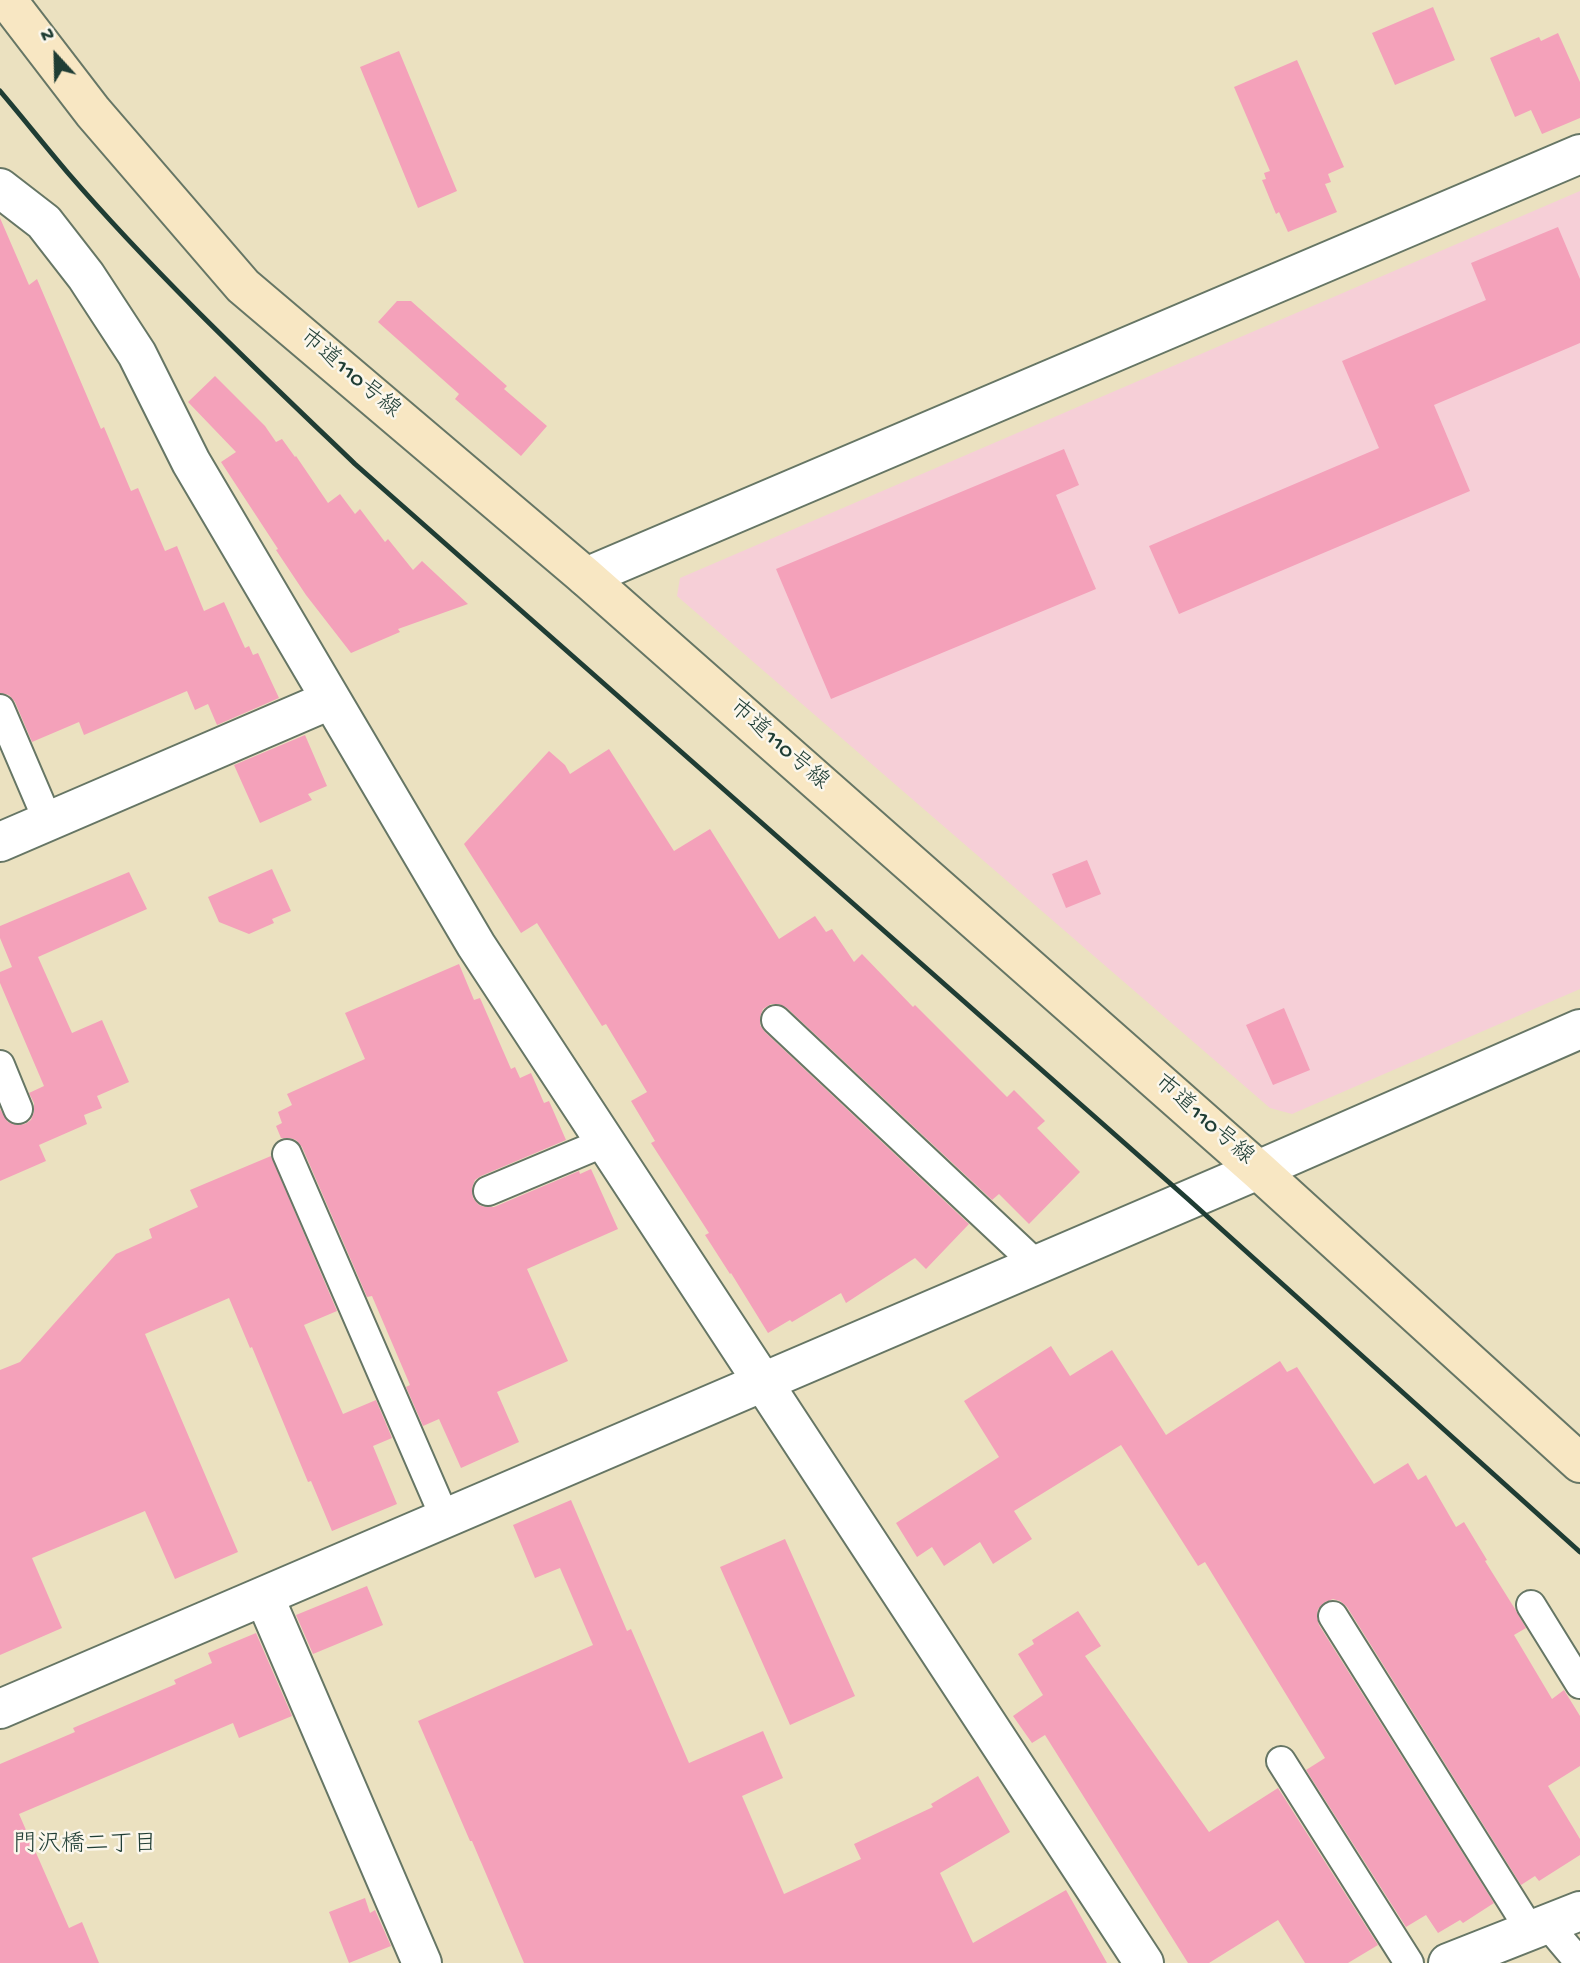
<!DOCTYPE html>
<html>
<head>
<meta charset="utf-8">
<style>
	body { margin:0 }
	#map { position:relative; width:1580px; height:1963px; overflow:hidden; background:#ebe1c0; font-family:"Gochi Hand",sans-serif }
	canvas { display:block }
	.north { position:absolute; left:21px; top:21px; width:70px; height:70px; -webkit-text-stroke:5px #fbf7ec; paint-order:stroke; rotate:338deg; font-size:19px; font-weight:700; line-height:28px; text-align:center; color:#1f3d34 }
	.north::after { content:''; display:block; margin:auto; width:24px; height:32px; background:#1f3d34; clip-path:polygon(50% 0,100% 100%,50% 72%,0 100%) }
</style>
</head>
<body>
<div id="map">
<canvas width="1580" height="1963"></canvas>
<div class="north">N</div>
</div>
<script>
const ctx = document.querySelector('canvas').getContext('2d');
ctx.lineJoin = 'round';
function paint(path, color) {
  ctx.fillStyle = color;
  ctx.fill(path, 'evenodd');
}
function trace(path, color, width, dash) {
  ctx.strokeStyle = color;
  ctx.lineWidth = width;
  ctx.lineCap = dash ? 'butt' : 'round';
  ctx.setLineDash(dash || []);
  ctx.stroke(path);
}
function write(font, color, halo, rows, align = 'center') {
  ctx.font = font + ' "Gochi Hand","Klee One",sans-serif';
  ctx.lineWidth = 5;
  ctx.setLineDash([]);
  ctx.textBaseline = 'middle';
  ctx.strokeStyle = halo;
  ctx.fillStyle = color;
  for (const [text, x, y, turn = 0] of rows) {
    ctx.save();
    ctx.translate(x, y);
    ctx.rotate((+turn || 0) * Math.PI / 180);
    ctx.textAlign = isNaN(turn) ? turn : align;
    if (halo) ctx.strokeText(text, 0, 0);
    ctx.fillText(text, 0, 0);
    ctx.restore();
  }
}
const built = new Path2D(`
	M 1580,191 L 1580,989 L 1292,1114 L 1270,1108 L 677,596 L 680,578 Z`);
const building = new Path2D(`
	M 1433,7 L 1455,60 L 1395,85 L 1372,33 Z
	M 1558,33 L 1580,82 L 1580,118 L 1542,134 L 1531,110 L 1515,117 L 1490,58 L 1539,37 L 1541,41 Z
	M 399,51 L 457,191 L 418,208 L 360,67 Z
	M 1297,60 L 1344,167 L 1328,174 L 1331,182 L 1325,184 L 1337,212 L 1288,232 L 1279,212 L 1276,214 L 1262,180 L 1266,179 L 1264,173 L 1270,171 L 1234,87 Z
	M 0,218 L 29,285 L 37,279 L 101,429 L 104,427 L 131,491 L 138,488 L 165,551 L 177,546 L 204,611 L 224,602 L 245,648 L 249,646 L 253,655 L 258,653 L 279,698 L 217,725 L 208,704 L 195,710 L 187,691 L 84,735 L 79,722 L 32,742 L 15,702 L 9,695 L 0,693 Z
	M 1558,227 L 1580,279 L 1580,343 L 1434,405 L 1470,491 L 1179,614 L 1149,546 L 1379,448 L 1342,361 L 1486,300 L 1471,263 Z
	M 397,301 L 411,301 L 507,386 L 504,389 L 547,426 L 521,456 L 455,399 L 459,394 L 378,322 Z
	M 215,376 L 265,426 L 276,442 L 282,439 L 295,457 L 296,456 L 328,503 L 340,494 L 355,514 L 360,509 L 385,542 L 388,539 L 413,570 L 422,561 L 468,604 L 398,629 L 400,632 L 351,653 L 306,595 L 276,550 L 278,549 L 221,462 L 236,452 L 188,402 Z
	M 1064,449 L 1079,485 L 1056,495 L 1096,589 L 831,699 L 776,569 Z
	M 305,735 L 327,786 L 308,794 L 312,800 L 260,823 L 234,765 Z
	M 609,749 L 674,851 L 710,829 L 779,939 L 815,916 L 826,932 L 832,929 L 854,962 L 862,954 L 913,1007 L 915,1005 L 1007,1097 L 1014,1090 L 1045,1121 L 1037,1128 L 1080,1172 L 1029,1224 L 999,1194 L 992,1200 L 787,1008 L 779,1004 L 771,1004 L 763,1009 L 760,1017 L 760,1025 L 765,1032 L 969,1224 L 926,1269 L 915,1258 L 846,1303 L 841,1293 L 792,1322 L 790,1320 L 768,1333 L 731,1273 L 730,1274 L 705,1235 L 709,1233 L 651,1143 L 655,1141 L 631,1101 L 647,1092 L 606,1024 L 602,1026 L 537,923 L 521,933 L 464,844 L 549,751 L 565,765 L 570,774 Z
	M 1087,860 L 1101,894 L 1066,908 L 1052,874 Z
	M 272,869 L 291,911 L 272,919 L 274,923 L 249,934 L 219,922 L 208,897 Z
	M 129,872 L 147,909 L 38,957 L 72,1033 L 102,1020 L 129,1082 L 97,1096 L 102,1108 L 84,1115 L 87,1124 L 39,1145 L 46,1161 L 0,1181 L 0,1109 L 8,1122 L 16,1125 L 25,1124 L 31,1120 L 34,1112 L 34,1103 L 29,1093 L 44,1086 L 0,983 L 0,972 L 12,967 L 0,938 L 0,926 Z
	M 459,964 L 474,1000 L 480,998 L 511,1069 L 515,1067 L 520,1078 L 531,1073 L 544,1103 L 549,1101 L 566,1140 L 481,1176 L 475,1180 L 472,1188 L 473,1198 L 479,1205 L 485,1207 L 494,1207 L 579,1171 L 580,1174 L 591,1169 L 618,1229 L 527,1269 L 568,1361 L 497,1392 L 519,1442 L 461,1468 L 439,1419 L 423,1426 L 406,1387 L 410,1385 L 372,1296 L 367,1297 L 302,1147 L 296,1140 L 290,1138 L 281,1138 L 276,1126 L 282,1123 L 278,1112 L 292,1105 L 287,1094 L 365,1059 L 345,1013 Z
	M 1284,1008 L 1310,1070 L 1273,1085 L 1246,1025 Z
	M 271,1156 L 337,1311 L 304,1325 L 343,1414 L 376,1400 L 392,1438 L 373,1446 L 397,1504 L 332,1531 L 311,1481 L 308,1482 L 252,1347 L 250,1348 L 229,1298 L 145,1334 L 238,1552 L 175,1579 L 145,1511 L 32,1558 L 62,1628 L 0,1655 L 0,1370 L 20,1362 L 116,1254 L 152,1238 L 149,1229 L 198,1207 L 190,1190 Z
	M 1051,1346 L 1070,1376 L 1112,1350 L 1166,1435 L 1280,1361 L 1287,1372 L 1297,1367 L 1374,1484 L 1408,1463 L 1418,1480 L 1426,1475 L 1456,1527 L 1464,1522 L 1487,1560 L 1485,1561 L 1515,1609 L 1526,1628 L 1514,1635 L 1552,1699 L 1564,1690 L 1580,1716 L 1580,1766 L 1548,1786 L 1580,1839 L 1580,1855 L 1539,1881 L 1535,1876 L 1521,1885 L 1347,1607 L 1340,1601 L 1333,1599 L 1325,1602 L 1318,1609 L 1317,1617 L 1319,1625 L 1494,1903 L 1463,1923 L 1460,1920 L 1438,1933 L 1426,1915 L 1406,1927 L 1306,1770 L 1325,1758 L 1205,1562 L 1198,1566 L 1121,1445 L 1014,1511 L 1032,1539 L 993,1564 L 980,1542 L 944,1566 L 932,1547 L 917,1557 L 896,1523 L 999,1457 L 964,1401 Z
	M 571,1500 L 627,1631 L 631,1629 L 689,1763 L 763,1731 L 783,1778 L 742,1796 L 784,1894 L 861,1859 L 854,1844 L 933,1807 L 931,1804 L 978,1776 L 1010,1832 L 940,1873 L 973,1943 L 1066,1890 L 1107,1963 L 524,1963 L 472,1841 L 470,1841 L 418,1721 L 593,1645 L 560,1568 L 535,1578 L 513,1525 Z
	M 785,1539 L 855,1696 L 790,1725 L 720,1567 Z
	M 367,1586 L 383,1625 L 313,1654 L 296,1615 Z
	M 1078,1611 L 1101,1646 L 1085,1656 L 1209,1832 L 1278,1788 L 1378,1945 L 1348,1963 L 1305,1963 L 1278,1920 L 1209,1963 L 1188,1963 L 1045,1735 L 1032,1743 L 1013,1716 L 1043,1695 L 1018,1654 L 1034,1644 L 1032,1640 Z
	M 256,1633 L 292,1716 L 239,1738 L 233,1723 L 19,1814 L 69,1928 L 82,1922 L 99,1963 L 0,1963 L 0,1764 L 75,1732 L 73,1728 L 176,1684 L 174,1680 L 212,1663 L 208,1653 Z
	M 365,1898 L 370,1913 L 375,1910 L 391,1946 L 349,1963 L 329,1912 Z`);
const lane = new Path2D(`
	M 0,709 L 48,821
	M 776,1020 L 1037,1265
	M 0,1065 L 18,1109
	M 287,1154 L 445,1518
	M 488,1191 L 605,1142
	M 1531,1605 L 1580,1684
	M 1333,1616 L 1530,1930
	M 1281,1761 L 1409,1963
	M 1547,1924 L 1580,1963`);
const street = new Path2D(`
	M 0,188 L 44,222 L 86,276 L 137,354 L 191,462 L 476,945 L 1144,1963
	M 586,577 L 1580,154
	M 0,842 L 330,700
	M 264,1596 L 422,1963
	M 0,1709 L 1258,1170 L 1580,1029
	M 1448,1963 L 1580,1911`);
const secondary = new Path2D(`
	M 7,0 L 93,112 L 243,286 L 586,577 L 1258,1170 L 1580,1463`);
const rail = new Path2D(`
	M 0,91 C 23,118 45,146 68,173 C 157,276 257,370 355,464 L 1189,1200 L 1580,1552`);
const streetNames = [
	["市道110号線",349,375,40],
	["市道110号線",778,746,41],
	["市道110号線",1203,1121,41]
];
const neighbourhoodNames = [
	["門沢橋二丁目",85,1846]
];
paint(built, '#f6cfd7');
paint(building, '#f4a1ba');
trace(lane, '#667665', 32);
trace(street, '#667665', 42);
trace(secondary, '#667665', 42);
trace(lane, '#fff', 28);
trace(street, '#fff', 38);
trace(secondary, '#f8e7c3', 38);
trace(rail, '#1f3d34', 5);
write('23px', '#1f3d34', '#fbf7ec', streetNames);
write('24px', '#1f3d34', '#fbf7ec', neighbourhoodNames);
</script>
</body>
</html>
